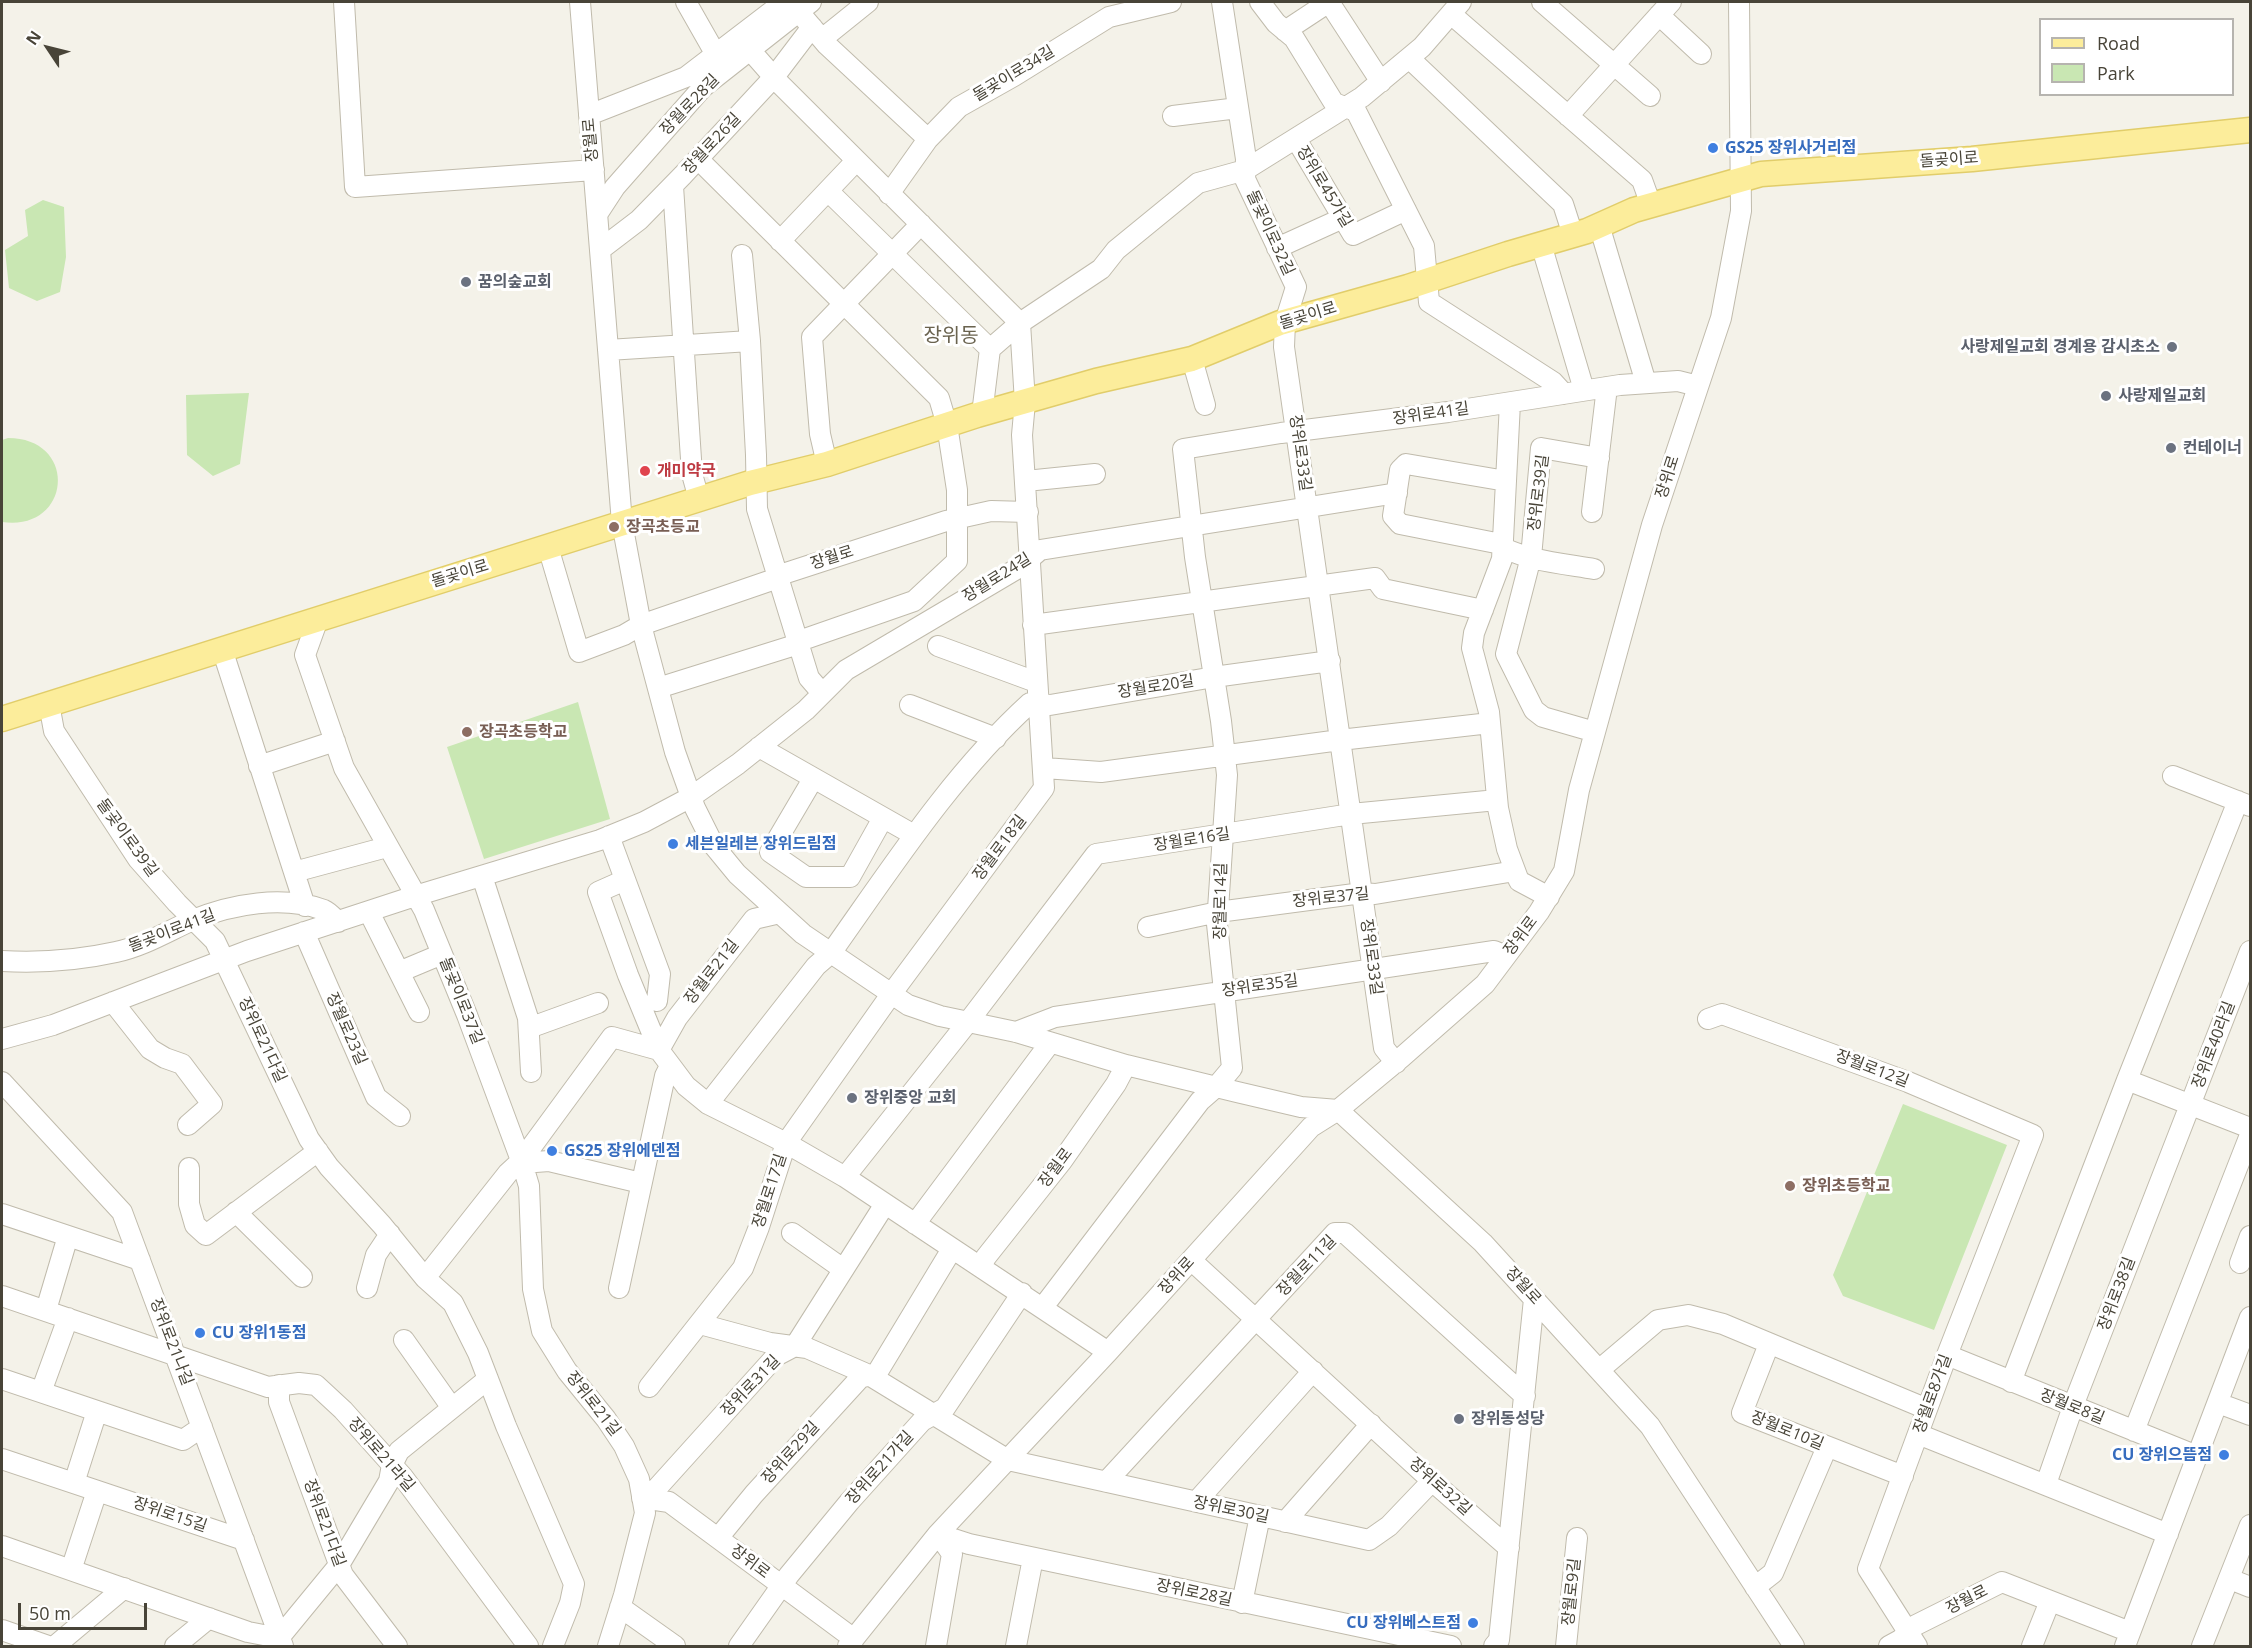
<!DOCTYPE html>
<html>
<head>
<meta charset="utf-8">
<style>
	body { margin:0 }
	#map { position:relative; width:2252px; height:1648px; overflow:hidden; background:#f4f2e9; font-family:"Open Sans",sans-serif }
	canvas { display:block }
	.frame { position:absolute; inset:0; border:3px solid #484438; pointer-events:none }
	.legend { position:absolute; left:2039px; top:18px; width:195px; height:78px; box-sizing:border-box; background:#fff; border:2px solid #b6b4af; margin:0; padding:8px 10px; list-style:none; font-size:18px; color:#484438 }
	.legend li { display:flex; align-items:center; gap:12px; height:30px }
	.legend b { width:30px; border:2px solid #b6b4af }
	.north { position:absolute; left:18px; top:18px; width:60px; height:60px; -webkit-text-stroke:4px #fff; paint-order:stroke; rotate:305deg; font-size:16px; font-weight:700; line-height:24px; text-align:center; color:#484438 }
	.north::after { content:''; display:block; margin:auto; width:21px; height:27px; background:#484438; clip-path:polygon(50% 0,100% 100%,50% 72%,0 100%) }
	.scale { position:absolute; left:18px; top:1603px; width:129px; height:27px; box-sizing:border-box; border:3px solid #484438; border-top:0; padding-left:8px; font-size:18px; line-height:21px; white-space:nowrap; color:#484438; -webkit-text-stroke:4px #fff; paint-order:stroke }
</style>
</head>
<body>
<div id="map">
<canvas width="2252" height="1648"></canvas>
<div class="frame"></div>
<ul class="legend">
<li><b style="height:8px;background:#fced9b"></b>Road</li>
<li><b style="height:16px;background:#c9e7b3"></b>Park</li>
</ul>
<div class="north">N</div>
<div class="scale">50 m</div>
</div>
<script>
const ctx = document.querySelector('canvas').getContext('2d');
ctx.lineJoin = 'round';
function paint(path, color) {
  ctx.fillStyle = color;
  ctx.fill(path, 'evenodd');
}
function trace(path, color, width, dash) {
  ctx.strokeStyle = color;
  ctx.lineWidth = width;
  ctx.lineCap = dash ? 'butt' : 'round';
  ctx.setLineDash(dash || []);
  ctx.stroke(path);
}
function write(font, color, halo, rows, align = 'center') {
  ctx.font = font + ' "Open Sans","Noto Sans KR",sans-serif';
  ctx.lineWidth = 6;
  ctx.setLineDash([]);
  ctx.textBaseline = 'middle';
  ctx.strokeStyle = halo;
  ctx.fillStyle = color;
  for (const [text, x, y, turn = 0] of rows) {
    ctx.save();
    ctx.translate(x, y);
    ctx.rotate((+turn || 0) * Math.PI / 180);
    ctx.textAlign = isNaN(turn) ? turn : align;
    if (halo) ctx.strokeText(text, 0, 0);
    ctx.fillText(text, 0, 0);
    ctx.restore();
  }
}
const green = new Path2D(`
	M 43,200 L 64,207 L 66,257 L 60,292 L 37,301 L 9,288 L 5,250 L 28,236 L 25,210 Z
	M 249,393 L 240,464 L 213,476 L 187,455 L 186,395 Z
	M 8,438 C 79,438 72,532 2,522 L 2,440 Z
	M 578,702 L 610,819 L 484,859 L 447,747 Z
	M 1903,1104 L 2007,1145 L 1934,1330 L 1843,1296 L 1833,1275 Z`);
const minor = new Path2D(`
	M 344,2 L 355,187 L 594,170
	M 580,2 L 622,523 L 641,625 L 675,752 L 695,808 L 714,846 L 737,874 L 803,934 L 908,1005 L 940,1016 L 1016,1032 L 1126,1065 L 1237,1092 L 1301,1107 L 1338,1110 L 1483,1243 L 1650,1426 L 1794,1646
	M 686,2 L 715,53
	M 1222,2 L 1246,159 L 1245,179 L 1296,287 L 1285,322 L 1284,347 L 1384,1048 L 1396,1063
	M 1260,2 L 1276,23 L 1294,38 L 1334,103 L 1356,111 L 1424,246 L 1429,302 L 1553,382 L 1564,394
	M 1329,2 L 1381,82
	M 1542,2 L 1650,96
	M 1451,14 L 1642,180 L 1651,205
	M 1659,15 L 1701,54
	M 804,18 L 827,45 L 928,139
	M 1285,31 L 1329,2
	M 822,39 L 868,2
	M 1409,58 L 1563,204 L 1573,235
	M 589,115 L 686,77 L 784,2
	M 1173,116 L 1238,108
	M 1568,116 L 1671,2
	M 1296,139 L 1353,235 L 1406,210
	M 673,186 L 692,474 L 699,499
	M 828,191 L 990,349 L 982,414
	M 889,194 L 928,139 L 959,107 L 1014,76 L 1109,17 L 1171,2
	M 598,213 L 615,187 L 703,87 L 811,2
	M 1599,225 L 1646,383
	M 780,241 L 856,161
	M 1541,244 L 1584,390
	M 1277,248 L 1343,218
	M 601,249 L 639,220 L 683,175 L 774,77 L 812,27
	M 742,255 L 750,341 L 756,455 L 757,509 L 809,678 L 822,693
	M 990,349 L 1020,323 L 1101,269 L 1116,250 L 1198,183 L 1245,170 L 1362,97 L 1422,47 L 1461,2
	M 608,350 L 750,341
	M 1192,359 L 1205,405
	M 1510,403 L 1502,559 L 1474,633 L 1472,648 L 1489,712 L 1498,808 L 1507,849 L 1519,881 L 1549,897
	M 827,464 L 820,434 L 812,337 L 921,224
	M 1026,481 L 1095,474
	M 1506,481 L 1406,464 L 1400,470 L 1393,516 L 1400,524 L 1496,543 C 1519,560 1566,564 1594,569
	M 1592,512 L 1607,387
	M 548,547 L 579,652 L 624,635 L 641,625 L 772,580 L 786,573 L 946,521 L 991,511 L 1028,512
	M 318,619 L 305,655 L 344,768 L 424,910 L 467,1015 L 522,1163 L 529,1186 L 533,1289 L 542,1331 L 567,1371 L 606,1419 L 624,1446 L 639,1479 L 645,1513 L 624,1595 L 608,1646
	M 1033,625 L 1375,578 L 1383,589 L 1483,610
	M 938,646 L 1036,682
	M 222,649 L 305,906
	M 658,688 L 792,646 L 805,639 L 914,601 L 957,561 L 957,490 L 947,425 L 939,398 L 698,159
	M 49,704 L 54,731 L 138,859 L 177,903 L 215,941 L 309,1139 L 329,1167 L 382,1225 L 425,1278 L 453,1303 L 478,1353 L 506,1426 L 574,1584 L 570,1603 L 553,1646
	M 910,705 L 996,738
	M 1595,732 L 1543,717 L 1534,710 L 1506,654 L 1531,557 L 1541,448 L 1599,458
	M 759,747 L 914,835
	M 259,766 L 335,741
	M 1044,768 L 1101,772 L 1340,740 L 1490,723
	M 2173,776 L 2250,806
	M 813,779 L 770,852 L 806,877 L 850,877 L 883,818
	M 609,836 L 660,974 L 657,1001
	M 294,872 L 387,847
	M 482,876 L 528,1018 L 531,1072
	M 625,880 L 598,892 L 628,975 L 659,1050 L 686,1086 L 708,1104 L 786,1143 L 845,1177 L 1108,1352
	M 369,912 L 419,1012
	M 1148,927 L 1218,912 L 1362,893 L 1375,894 L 1515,871
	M 304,932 L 376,1097 L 400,1116
	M 2,961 C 39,963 80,960 116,952 C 144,946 168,931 193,920 C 232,904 283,895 324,910 C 329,912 334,918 338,922
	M 399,972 L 442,954
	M 113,1002 L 150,1049 L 165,1058 L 182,1064 L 212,1104 L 188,1125
	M 1708,1019 L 1722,1014 L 1908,1082 L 2033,1135 L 1947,1355 L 1868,1569 L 1917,1646
	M 529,1028 L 598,1003
	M 1016,1032 L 1055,1017 L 1494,951 L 1506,956
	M 2,1039 L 53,1025 L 247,951 L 415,896 L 600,840 L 644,822 L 691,797 L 738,764 L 806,710 L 846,670 L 1020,567 L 1040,550 L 1397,493
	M 659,1050 L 677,1018 L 754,919 L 780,913
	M 2127,1080 L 2250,1128
	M 2,1082 L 122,1212 L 283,1646
	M 708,1104 L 816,966 L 831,953 C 892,867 952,774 1030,703 L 1050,705 L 1214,677 L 1330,661
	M 522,1163 L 549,1161 L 641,1183
	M 189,1168 L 189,1204 L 195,1225 L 206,1235 L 318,1151
	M 845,1177 L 968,1022 L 1096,854 L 1351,814 L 1497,800
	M 236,1212 L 302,1277
	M 2,1214 L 140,1260
	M 915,1224 L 1050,1043
	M 792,1233 L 843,1269
	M 1191,1260 L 1432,1481 L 1509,1548
	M 2240,1263 L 2250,1236
	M 981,1267 L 986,1257 L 1062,1161 L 1116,1084 L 1126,1065
	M 425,1278 L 508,1173 L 521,1161 L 612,1037 L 659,1050
	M 367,1288 L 376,1255 L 390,1234
	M 619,1288 L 665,1076 L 670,1066
	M 2,1296 L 268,1387 L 299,1383 L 316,1385 L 343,1410 L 403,1477 L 528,1646
	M 1043,1307 L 1200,1101 L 1216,1087 L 1232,1068 L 1217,924 L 1227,775 L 1221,721 L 1195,557 L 1183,449 L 1281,433 L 1448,412 L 1620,385 L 1678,381 L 1698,386
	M 46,1310 L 68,1236
	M 700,1324 L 770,1343 L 807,1348 L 869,1375 L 1008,1460 L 1369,1540 L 1389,1526 L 1432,1481
	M 404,1340 L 452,1408
	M 1769,1344 L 1742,1413 L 1903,1476
	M 1947,1355 L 2197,1456
	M 1599,1370 L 1658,1320 L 1688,1315 L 1723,1324 L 1927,1409
	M 2,1379 L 183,1440 L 202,1427
	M 2011,1382 L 2127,1080 L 2238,801
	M 279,1385 L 279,1402 L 343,1575 L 397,1646
	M 649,1387 L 743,1268 L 759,1227 L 786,1143 L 892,993 L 1044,788 L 1022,435 L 1025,402 L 1020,323 L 779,83 L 750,50
	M 41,1392 L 68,1318
	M 2218,1403 L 2250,1415
	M 2134,1431 L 2250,1135
	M 1918,1434 L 2168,1534
	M 2,1459 L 244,1540
	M 1106,1482 L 1335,1233 L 1345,1233 L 1525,1396
	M 74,1483 L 97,1411
	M 2046,1484 L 2076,1398 L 2250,951
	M 642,1498 L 657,1488 L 776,1356 L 795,1346 L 885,1204
	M 642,1498 L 669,1502 L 854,1639
	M 1196,1502 L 1313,1371
	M 1285,1522 L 1371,1424
	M 938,1534 L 969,1544 L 1451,1646
	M 718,1538 L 754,1494 L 860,1378 L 877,1373 L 952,1249
	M 2,1546 L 248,1632 L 279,1638 L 339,1565 L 389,1481 L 392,1465 L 399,1451 L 488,1379
	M 71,1570 L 97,1491
	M 2230,1579 L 2250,1587
	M 1755,1587 L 1773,1573 L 1827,1447
	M 1242,1603 L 1260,1516
	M 620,1607 L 675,1646
	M 2,1630 L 48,1646
	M 55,1646 L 124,1588
	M 175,1646 L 209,1618
	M 739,1646 L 789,1575 L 850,1501 L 922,1421 L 945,1408 L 1022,1293
	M 848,1646 L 938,1534 L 1108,1352 L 1311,1127 L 1338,1110 L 1402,1057 L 1485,984 L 1539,912 L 1564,871 L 1579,790 L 1652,525 L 1721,318 L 1741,211 L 1739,2
	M 936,1646 L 952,1554 L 938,1534
	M 1016,1646 L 1033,1558
	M 1494,1646 L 1499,1640 L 1534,1299
	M 1566,1646 L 1577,1538
	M 1889,1646 L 1900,1640 L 1916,1625 L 2002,1582 L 2130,1632
	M 2032,1646 L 2050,1601
	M 2125,1646 L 2250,1317
	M 2202,1646 L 2250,1525`);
const major = new Path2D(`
	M 2,719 L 750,483 L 827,464 L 977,415 L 1096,381 L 1192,359 L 1280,323 L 1408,287 L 1508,254 L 1587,231 L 1634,210 L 1761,174 L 1972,159 L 2250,130`);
const markers = [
	[1713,148,6,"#3f7fe0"],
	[466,282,6,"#6b7280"],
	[2172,347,6,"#6b7280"],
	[2106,396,6,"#6b7280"],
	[2171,448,6,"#6b7280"],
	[645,471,6,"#e0444e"],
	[614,527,6,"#8d6e63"],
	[467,732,6,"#8d6e63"],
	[673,844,6,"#3f7fe0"],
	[852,1098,6,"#6b7280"],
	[552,1151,6,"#3f7fe0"],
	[1790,1186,6,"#8d6e63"],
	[200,1333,6,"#3f7fe0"],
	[1459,1419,6,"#6b7280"],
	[2224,1455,6,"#3f7fe0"],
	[1473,1623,6,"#3f7fe0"]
];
const streetNames = [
	["돌곶이로34길",1014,74,-31],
	["장월로28길",690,105,-46],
	["장월로",591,140,-95],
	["장월로26길",712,144,-47],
	["돌곶이로",1949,160,-4],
	["장위로45가길",1324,187,59],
	["돌곶이로32길",1270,233,65],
	["돌곶이로",1308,316,-17],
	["장위로41길",1431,414,-8],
	["장위로33길",1300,453,82],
	["장위로",1668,477,-72],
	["장위로39길",1539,493,-83],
	["장월로",832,558,-18],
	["돌곶이로",460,574,-17],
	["장월로24길",997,578,-32],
	["장월로20길",1156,687,-9],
	["돌곶이로39길",127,838,54],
	["장월로16길",1192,840,-9],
	["장월로18길",1000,848,-53],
	["장위로37길",1331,898,-6],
	["장월로14길",1221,901,-89],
	["돌곶이로41길",172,931,-21],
	["장위로",1521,936,-53],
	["장위로33길",1371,957,82],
	["장월로21길",712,972,-52],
	["장위로35길",1260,986,-8],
	["돌곶이로37길",461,1001,68],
	["장월로23길",346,1029,66],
	["장위로21다길",262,1040,65],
	["장위로40라길",2214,1045,-69],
	["장월로12길",1872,1069,21],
	["장월로",1056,1168,-53],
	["장월로17길",770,1191,-72],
	["장월로11길",1307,1266,-46],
	["장위로",1177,1276,-48],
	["장월로",1523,1286,48],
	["장위로38길",2117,1294,-69],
	["장위로21나길",171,1342,69],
	["장위로31길",751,1386,-46],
	["장월로8가길",1933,1394,-70],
	["장위로21길",593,1404,52],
	["장월로8길",2072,1407,22],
	["장월로10길",1787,1431,22],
	["장위로29길",791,1453,-48],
	["장위로21라길",381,1455,49],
	["장위로21가길",880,1468,-48],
	["장위로32길",1440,1487,42],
	["장위로30길",1231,1510,12],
	["장위로15길",170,1515,19],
	["장위로21다길",324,1523,70],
	["장위로",750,1562,37],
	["장월로9길",1572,1592,-84],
	["장위로28길",1194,1593,12],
	["장월로",1967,1600,-27]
];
const shopNames = [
	["GS25 장위사거리점",1725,148],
	["세븐일레븐 장위드림점",685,844],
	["GS25 장위에덴점",564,1151],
	["CU 장위1동점",212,1333],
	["CU 장위으뜸점",2212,1455,"right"],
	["CU 장위베스트점",1461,1623,"right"]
];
const worshipNames = [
	["꿈의숲교회",478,282],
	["사랑제일교회 경계용 감시초소",2160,347,"right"],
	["사랑제일교회",2118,396],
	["컨테이너",2183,448],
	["장위중앙 교회",864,1098],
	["장위동성당",1471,1419]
];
const healthNames = [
	["개미약국",657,471]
];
const educationNames = [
	["장곡초등교",626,527],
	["장곡초등학교",479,732],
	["장위초등학교",1802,1186]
];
const quarterNames = [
	["장위동",951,336]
];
paint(green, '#c9e7b3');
trace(minor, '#c0bbac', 22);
trace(major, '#e1cd6a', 27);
trace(minor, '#fff', 20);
trace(major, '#fced9b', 24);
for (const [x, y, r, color] of markers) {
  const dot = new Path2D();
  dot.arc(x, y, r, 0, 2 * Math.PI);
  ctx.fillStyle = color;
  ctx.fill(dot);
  trace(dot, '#fff', 2);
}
write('16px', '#484438', '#fff', streetNames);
write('bold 16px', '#366cbe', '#fff', shopNames, 'left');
write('bold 16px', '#5b616d', '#fff', worshipNames, 'left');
write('bold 16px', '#be3a42', '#fff', healthNames, 'left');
write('bold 16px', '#785e54', '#fff', educationNames, 'left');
write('20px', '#6a634f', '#fff', quarterNames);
</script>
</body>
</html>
